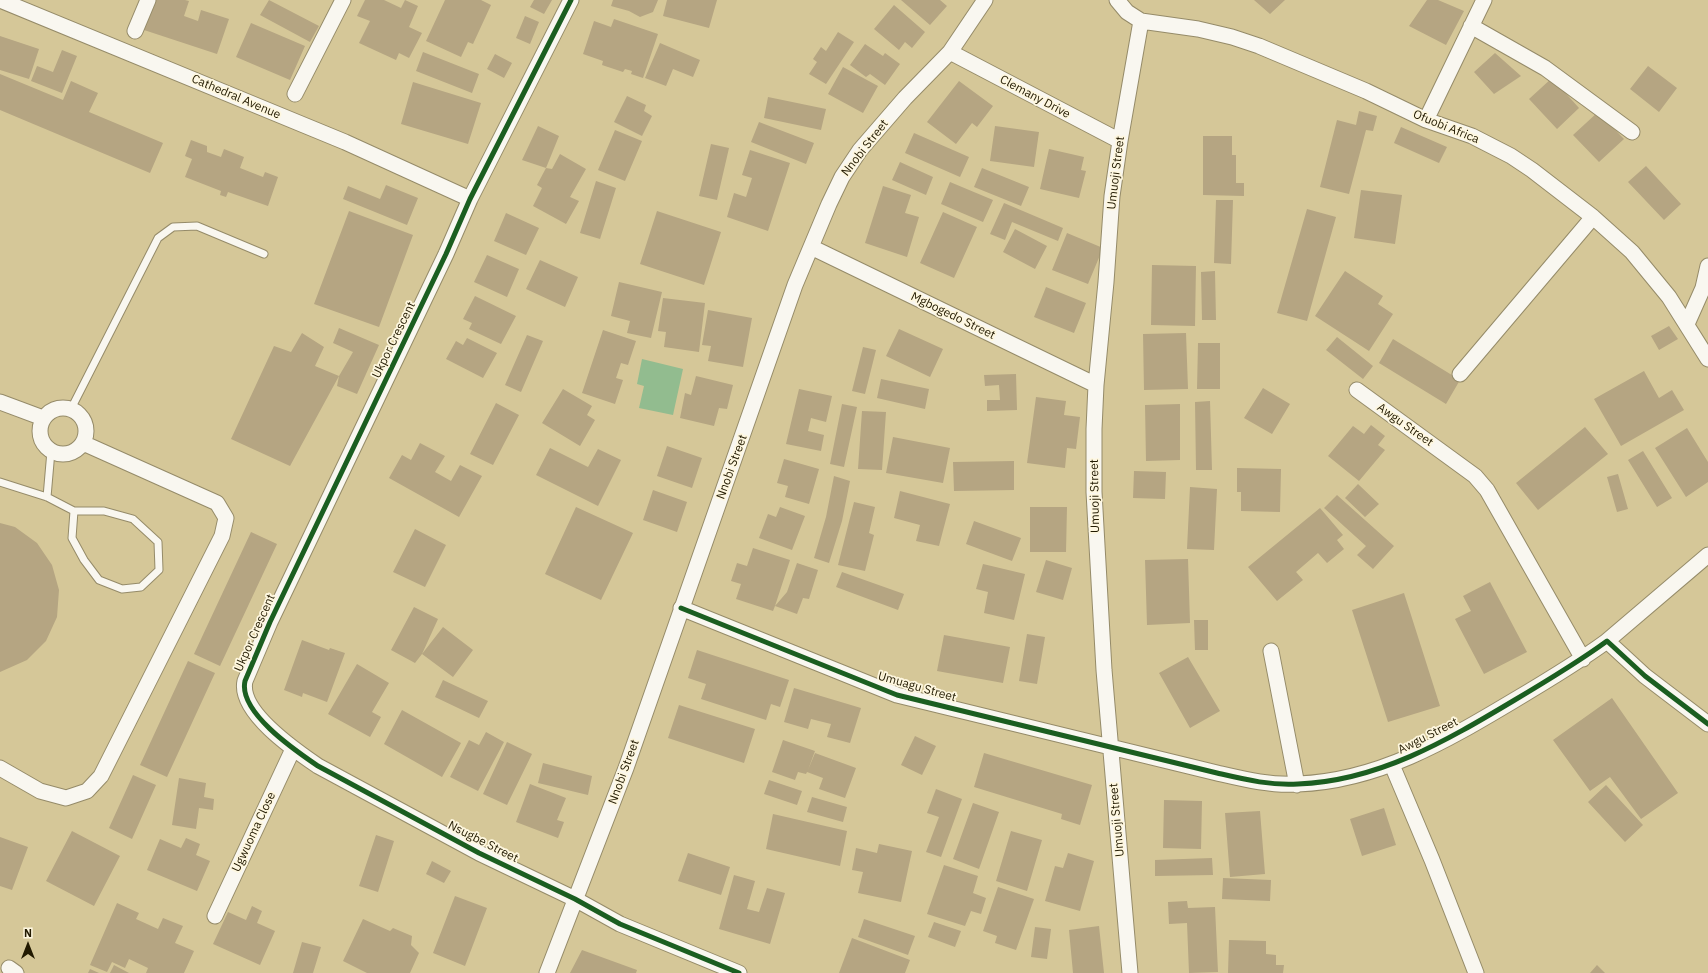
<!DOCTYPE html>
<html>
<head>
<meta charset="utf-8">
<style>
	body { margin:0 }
	#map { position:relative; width:1708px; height:973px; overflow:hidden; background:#d5c798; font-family:"IBM Plex Sans",sans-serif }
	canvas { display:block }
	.north { position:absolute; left:8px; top:925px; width:40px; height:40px; -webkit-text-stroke:3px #fef7df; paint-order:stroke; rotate:0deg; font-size:11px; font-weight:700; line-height:16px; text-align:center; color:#221a01 }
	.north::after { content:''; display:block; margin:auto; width:14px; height:18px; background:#221a01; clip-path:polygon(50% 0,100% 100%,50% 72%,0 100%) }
</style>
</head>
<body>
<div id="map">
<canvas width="1708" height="973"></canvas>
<div class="north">N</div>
</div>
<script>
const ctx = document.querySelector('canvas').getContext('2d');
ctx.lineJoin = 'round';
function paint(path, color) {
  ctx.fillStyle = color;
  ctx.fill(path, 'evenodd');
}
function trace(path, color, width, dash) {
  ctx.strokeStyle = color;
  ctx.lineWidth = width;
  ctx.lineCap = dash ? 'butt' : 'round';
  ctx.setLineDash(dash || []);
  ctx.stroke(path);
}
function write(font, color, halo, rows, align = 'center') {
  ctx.font = font + ' "IBM Plex Sans",sans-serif';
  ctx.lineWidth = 3.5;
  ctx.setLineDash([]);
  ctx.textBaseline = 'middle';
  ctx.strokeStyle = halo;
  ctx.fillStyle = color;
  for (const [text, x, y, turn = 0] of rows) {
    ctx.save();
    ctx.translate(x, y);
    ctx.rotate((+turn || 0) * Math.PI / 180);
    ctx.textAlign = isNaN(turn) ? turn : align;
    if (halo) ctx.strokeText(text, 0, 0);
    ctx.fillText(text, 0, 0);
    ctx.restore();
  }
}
const water = new Path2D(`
	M 642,359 L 683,369 L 673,415 L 639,408 L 644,386 L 637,384 Z`);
const building = new Path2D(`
	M 154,0 L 185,0 L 189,1 L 184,16 L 198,21 L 201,10 L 229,19 L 217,54 L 144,30 Z
	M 269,0 L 319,26 L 310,42 L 260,15 Z
	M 365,0 L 384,0 L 401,8 L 405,0 L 418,6 L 409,27 L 422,33 L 409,58 L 399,53 L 396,60 L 359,43 L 370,21 L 357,16 Z
	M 445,0 L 481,0 L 491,5 L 473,44 L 468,42 L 461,57 L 426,41 Z
	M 534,0 L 552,0 L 544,14 L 530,7 Z
	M 613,0 L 658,0 L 653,12 L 640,17 L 629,11 L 611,6 Z
	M 667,0 L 717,0 L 709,28 L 663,16 Z
	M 901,0 L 940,0 L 947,6 L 930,25 Z
	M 1254,0 L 1285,0 L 1270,14 Z
	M 1427,0 L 1438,0 L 1464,11 L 1446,45 L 1409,26 Z
	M 894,5 L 925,32 L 912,48 L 905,42 L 899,50 L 874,29 Z
	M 525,16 L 539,22 L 530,44 L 516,38 Z
	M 614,19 L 658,34 L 643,78 L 631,74 L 632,71 L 625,69 L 623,72 L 602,65 L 603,61 L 583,54 L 594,21 L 611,27 Z
	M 251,23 L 305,46 L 290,80 L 236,57 Z
	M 838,32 L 854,42 L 826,84 L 809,74 L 817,62 L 813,59 L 821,47 L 826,51 Z
	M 0,36 L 39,49 L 29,79 L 0,70 Z
	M 660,43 L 700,60 L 693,77 L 673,69 L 666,86 L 645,78 Z
	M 865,44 L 883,56 L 885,53 L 900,64 L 885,85 L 870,74 L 866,77 L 850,65 Z
	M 62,50 L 77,56 L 62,93 L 31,81 L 37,66 L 53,72 Z
	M 423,52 L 479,74 L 472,93 L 416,71 Z
	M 1495,53 L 1521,76 L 1494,94 L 1474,72 Z
	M 495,54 L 512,63 L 504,78 L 487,69 Z
	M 1648,66 L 1677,88 L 1659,112 L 1630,89 Z
	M 843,67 L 878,86 L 863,113 L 828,94 Z
	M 0,74 L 63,100 L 71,81 L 98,93 L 89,112 L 163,143 L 150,173 L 0,110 Z
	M 1552,78 L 1579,108 L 1557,129 L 1529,99 Z
	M 959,81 L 993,106 L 977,127 L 972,123 L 956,144 L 927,122 Z
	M 413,82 L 481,103 L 468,144 L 401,124 Z
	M 627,96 L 646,105 L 644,111 L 652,116 L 642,136 L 614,122 Z
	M 768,97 L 826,109 L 821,130 L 764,118 Z
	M 1359,111 L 1377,116 L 1373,131 L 1366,130 L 1349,194 L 1320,187 L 1337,120 L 1356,125 Z
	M 1598,112 L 1624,139 L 1599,162 L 1573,135 Z
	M 759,122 L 814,143 L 806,164 L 751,142 Z
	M 538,126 L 559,136 L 546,168 L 552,169 L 560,154 L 586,169 L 570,197 L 579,201 L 566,224 L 533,206 L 542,188 L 537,185 L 546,168 L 522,160 Z
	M 995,126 L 1039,132 L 1034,167 L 990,161 Z
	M 1401,127 L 1447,147 L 1439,163 L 1394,143 Z
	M 615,130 L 642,141 L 625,181 L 598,170 Z
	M 914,133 L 969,157 L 960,177 L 905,153 Z
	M 1203,136 L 1232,136 L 1232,155 L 1236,155 L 1236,183 L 1244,183 L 1244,196 L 1203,195 Z
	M 191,140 L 207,146 L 207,152 L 221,157 L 224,149 L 244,157 L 240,168 L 263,177 L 265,172 L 278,177 L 268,206 L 228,192 L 226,197 L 220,195 L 221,191 L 185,177 L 192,159 L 185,156 Z
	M 711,144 L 729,148 L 717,200 L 699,196 Z
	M 1049,149 L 1084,157 L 1081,170 L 1086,171 L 1079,198 L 1040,189 Z
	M 750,150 L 790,163 L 768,231 L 727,217 L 734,193 L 746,197 L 752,178 L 742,175 Z
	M 900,162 L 933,177 L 926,195 L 892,180 Z
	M 1646,166 L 1681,204 L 1664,220 L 1628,182 Z
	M 982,168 L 1029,187 L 1021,206 L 974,187 Z
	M 596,181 L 616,188 L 600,239 L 580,233 Z
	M 950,182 L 993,200 L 983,222 L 941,204 Z
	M 386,185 L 418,198 L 407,225 L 343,199 L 348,186 L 380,199 Z
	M 883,186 L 911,195 L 905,213 L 919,217 L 907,257 L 865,243 Z
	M 1361,190 L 1402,195 L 1395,244 L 1354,238 Z
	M 1216,200 L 1233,200 L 1231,264 L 1214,263 Z
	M 1004,203 L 1063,228 L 1058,241 L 1012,222 L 1005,240 L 990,234 Z
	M 1307,209 L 1336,217 L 1307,321 L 1277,313 Z
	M 349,211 L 413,235 L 379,327 L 314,304 Z
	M 657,211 L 721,232 L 704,285 L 640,264 Z
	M 943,212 L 977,227 L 954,278 L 920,263 Z
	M 506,213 L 539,228 L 526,255 L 494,241 Z
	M 1015,229 L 1047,246 L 1035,269 L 1003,252 Z
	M 1067,233 L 1103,248 L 1088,284 L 1052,270 Z
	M 487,255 L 519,269 L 507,297 L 474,282 Z
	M 540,260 L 578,277 L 565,307 L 526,289 Z
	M 1152,265 L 1196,266 L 1195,326 L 1151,325 Z
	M 1215,271 L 1216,320 L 1202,320 L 1201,272 Z
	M 1345,271 L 1383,296 L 1378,304 L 1393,314 L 1369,351 L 1315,316 Z
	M 619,282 L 662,292 L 651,338 L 627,333 L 630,321 L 611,316 Z
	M 1046,287 L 1086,303 L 1074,333 L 1034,317 Z
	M 475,296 L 516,316 L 501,344 L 469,329 L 472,323 L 463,319 Z
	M 663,298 L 705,303 L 699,352 L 664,347 L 666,332 L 658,331 Z
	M 708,310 L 752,318 L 743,367 L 708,361 L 711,346 L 702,345 Z
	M 1669,326 L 1678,339 L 1659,350 L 1651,336 Z
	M 339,328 L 379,345 L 357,394 L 337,386 L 339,376 L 353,352 L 333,343 Z
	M 899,329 L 943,349 L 930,377 L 886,356 Z
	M 603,330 L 636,341 L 628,365 L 621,363 L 616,378 L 623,380 L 615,404 L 582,393 Z
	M 302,333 L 324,347 L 315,366 L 339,376 L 290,466 L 231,439 L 274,346 L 291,352 Z
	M 1186,333 L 1188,389 L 1144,390 L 1143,334 Z
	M 527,335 L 543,341 L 521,392 L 505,385 Z
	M 1337,337 L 1373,366 L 1363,379 L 1326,350 Z
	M 467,338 L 497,353 L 483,378 L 446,359 L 456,341 L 463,345 Z
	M 1393,339 L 1460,380 L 1446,404 L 1379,363 Z
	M 1198,343 L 1220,343 L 1220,389 L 1197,389 Z
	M 863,347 L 876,350 L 865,394 L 852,391 Z
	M 1644,371 L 1659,398 L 1672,390 L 1684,410 L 1621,446 L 1594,399 Z
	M 1016,374 L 1017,410 L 987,411 L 987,400 L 1000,400 L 999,385 L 985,386 L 984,375 Z
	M 696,376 L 733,385 L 727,409 L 719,408 L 714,426 L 680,418 L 685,393 L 691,395 Z
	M 881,379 L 929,389 L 925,409 L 877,398 Z
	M 1263,388 L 1290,404 L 1272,434 L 1244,418 Z
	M 563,389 L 592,406 L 587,415 L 595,420 L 580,446 L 542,423 Z
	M 799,389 L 832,396 L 826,422 L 811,418 L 808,431 L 824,435 L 821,451 L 786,444 Z
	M 1036,397 L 1066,401 L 1064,415 L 1080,417 L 1076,449 L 1067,448 L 1065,468 L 1027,463 Z
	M 1210,401 L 1212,470 L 1196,470 L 1195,402 Z
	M 496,403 L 519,415 L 493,465 L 470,454 Z
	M 842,404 L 857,407 L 844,467 L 830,464 Z
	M 1180,404 L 1180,460 L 1146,461 L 1145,405 Z
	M 862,411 L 886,412 L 882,470 L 858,469 Z
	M 1371,425 L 1385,436 L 1378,445 L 1385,450 L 1359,481 L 1328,456 L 1353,426 L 1364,434 Z
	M 1585,427 L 1608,454 L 1538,510 L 1516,483 Z
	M 1687,428 L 1708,462 L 1708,482 L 1686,497 L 1655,448 Z
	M 893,437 L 950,448 L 943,483 L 886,473 Z
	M 420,443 L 445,456 L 435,472 L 451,481 L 460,465 L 482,476 L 459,517 L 389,478 L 402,455 L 411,460 Z
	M 667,446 L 702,458 L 692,488 L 657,476 Z
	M 550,448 L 588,467 L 598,449 L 621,460 L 598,506 L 536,475 Z
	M 1643,451 L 1672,498 L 1657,507 L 1628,460 Z
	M 784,459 L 819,469 L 809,504 L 785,497 L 788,486 L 777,483 Z
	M 1014,461 L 1014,490 L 954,491 L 953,462 Z
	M 1237,468 L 1281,469 L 1280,512 L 1241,511 L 1241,492 L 1237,492 Z
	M 1134,471 L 1166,472 L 1165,499 L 1133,498 Z
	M 1618,474 L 1628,509 L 1617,512 L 1607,477 Z
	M 834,476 L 850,481 L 842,521 L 829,563 L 814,558 L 826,517 Z
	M 1358,484 L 1379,504 L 1365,517 L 1345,498 Z
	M 1190,487 L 1217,489 L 1214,550 L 1187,549 Z
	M 653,490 L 687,502 L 677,532 L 643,520 Z
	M 900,491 L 950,504 L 939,546 L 916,541 L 920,525 L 894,518 Z
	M 1337,495 L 1394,546 L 1373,569 L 1357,555 L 1366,546 L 1324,508 Z
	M 854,502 L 875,507 L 869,533 L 874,535 L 865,571 L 838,565 Z
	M 576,507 L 633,533 L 601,600 L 545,574 Z
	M 780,507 L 805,516 L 792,550 L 759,538 L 768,514 L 776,517 Z
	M 1030,507 L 1067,507 L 1066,552 L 1030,552 Z
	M 1320,508 L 1343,535 L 1337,540 L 1344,549 L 1327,563 L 1318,553 L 1296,572 L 1303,580 L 1277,601 L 1248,567 Z
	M 974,521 L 1021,538 L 1012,561 L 966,544 Z
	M 0,523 L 15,527 L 37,543 L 52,565 L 59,590 L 57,617 L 46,641 L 27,660 L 0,672 Z
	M 415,529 L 446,545 L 425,587 L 393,572 Z
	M 251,532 L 277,544 L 220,666 L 194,654 Z
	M 753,548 L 790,560 L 775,606 L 787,592 L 797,563 L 818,570 L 809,599 L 803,598 L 797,614 L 775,606 L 773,611 L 736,599 L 741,584 L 731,581 L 737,563 L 747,566 Z
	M 1188,559 L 1190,623 L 1147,625 L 1145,560 Z
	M 1046,560 L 1072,568 L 1063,600 L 1036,592 Z
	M 983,564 L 1025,574 L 1014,620 L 984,613 L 988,592 L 976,589 Z
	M 842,572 L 904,594 L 898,610 L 836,587 Z
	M 1490,582 L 1527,652 L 1484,674 L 1455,619 L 1471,611 L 1463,596 Z
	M 1404,593 L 1440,706 L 1388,722 L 1352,610 Z
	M 414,607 L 438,619 L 422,654 L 415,663 L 391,650 Z
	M 1194,620 L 1208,620 L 1208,650 L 1195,650 Z
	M 443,627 L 473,650 L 453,677 L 422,654 Z
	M 1027,634 L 1045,637 L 1037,684 L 1019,681 Z
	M 944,635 L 1010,647 L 1003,683 L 937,671 Z
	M 302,640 L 329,650 L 330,648 L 345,653 L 327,702 L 303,693 L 302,697 L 284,690 Z
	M 697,650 L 789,680 L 780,707 L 771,704 L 766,720 L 701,699 L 706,684 L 688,678 Z
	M 1188,657 L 1220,711 L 1190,728 L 1159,673 Z
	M 188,661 L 215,673 L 167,777 L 140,765 Z
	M 357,664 L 389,683 L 372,712 L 381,717 L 370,737 L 328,714 Z
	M 443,680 L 488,701 L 479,718 L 435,697 Z
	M 794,688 L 861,708 L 850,743 L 827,737 L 831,724 L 811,719 L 808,729 L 784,722 Z
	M 1612,698 L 1678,793 L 1641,819 L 1610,777 L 1590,791 L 1553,740 Z
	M 679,705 L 755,729 L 744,763 L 668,738 Z
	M 402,710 L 461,743 L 442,777 L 384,744 Z
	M 486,732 L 504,742 L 478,791 L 450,777 L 469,740 L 479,745 Z
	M 915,736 L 936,746 L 922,775 L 901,765 Z
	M 783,740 L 815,751 L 808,770 L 815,753 L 856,768 L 845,798 L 819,789 L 823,778 L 807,772 L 806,774 L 798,772 L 795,780 L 772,772 Z
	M 507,742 L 532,754 L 507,805 L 483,794 Z
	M 984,753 L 1092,785 L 1080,825 L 1061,819 L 1062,814 L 974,787 Z
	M 543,763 L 592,776 L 588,795 L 538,783 Z
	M 133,775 L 156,785 L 132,839 L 109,828 Z
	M 179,778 L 206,783 L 204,797 L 214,799 L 213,810 L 199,808 L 196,829 L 172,825 Z
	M 769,780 L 802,791 L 797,805 L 764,794 Z
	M 530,784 L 566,798 L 557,820 L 564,822 L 558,838 L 516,822 Z
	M 1606,785 L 1643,825 L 1625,842 L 1588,802 Z
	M 936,789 L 962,799 L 941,857 L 926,852 L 939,817 L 927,813 Z
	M 812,797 L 847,807 L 843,822 L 807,812 Z
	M 1164,800 L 1202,801 L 1201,849 L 1163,848 Z
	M 973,803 L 999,812 L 979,869 L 953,859 Z
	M 1384,808 L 1396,845 L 1362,856 L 1350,819 Z
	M 1260,811 L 1265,874 L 1230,877 L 1225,813 Z
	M 773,814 L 847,831 L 840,866 L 766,849 Z
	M 72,831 L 120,856 L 94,906 L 46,881 Z
	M 1011,831 L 1042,840 L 1027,891 L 996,881 Z
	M 376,835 L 394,841 L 378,892 L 359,886 Z
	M 0,837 L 28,847 L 12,890 L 0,886 Z
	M 186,838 L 200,844 L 196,855 L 210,861 L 197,891 L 147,870 L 160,839 L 181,848 Z
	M 879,844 L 912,851 L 901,902 L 858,893 L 863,872 L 852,870 L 856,848 L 877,853 Z
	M 688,853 L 730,867 L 721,895 L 678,881 Z
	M 1068,853 L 1094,861 L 1080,911 L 1045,901 L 1055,866 L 1063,868 Z
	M 1212,858 L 1213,875 L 1155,876 L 1155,860 Z
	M 432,861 L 451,871 L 444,883 L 426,874 Z
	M 944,865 L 978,876 L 973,893 L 986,898 L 981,914 L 971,911 L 965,926 L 927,914 Z
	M 734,875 L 755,881 L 747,909 L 759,912 L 767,888 L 785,893 L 770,944 L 719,929 Z
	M 1223,878 L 1271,880 L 1270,901 L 1222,899 Z
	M 998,887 L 1034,899 L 1016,950 L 995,943 L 997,936 L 983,931 Z
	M 455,896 L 487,908 L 465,966 L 433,953 Z
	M 1187,901 L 1188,908 L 1215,907 L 1218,972 L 1189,973 L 1187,923 L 1169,924 L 1168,902 Z
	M 117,903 L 139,913 L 136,919 L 158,929 L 163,918 L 183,926 L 175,943 L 194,951 L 184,973 L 146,973 L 148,968 L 129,959 L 125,968 L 112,962 L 107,972 L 90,965 Z
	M 252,906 L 262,911 L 257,923 L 275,931 L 260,965 L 213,944 L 228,912 L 246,920 Z
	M 363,919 L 390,931 L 393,928 L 412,936 L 411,945 L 419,953 L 410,973 L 367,973 L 343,961 Z
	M 864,919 L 915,936 L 908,955 L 858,937 Z
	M 934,922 L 961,931 L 955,947 L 928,937 Z
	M 1099,926 L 1104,973 L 1073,973 L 1069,930 Z
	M 1035,927 L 1051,929 L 1047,959 L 1031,957 Z
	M 852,938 L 910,960 L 905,973 L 839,973 Z
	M 1229,940 L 1266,941 L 1266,954 L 1276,955 L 1276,965 L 1284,965 L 1283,973 L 1228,973 Z
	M 302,942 L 321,947 L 313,973 L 293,973 Z
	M 582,950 L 637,970 L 636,973 L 570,973 Z
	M 114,965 L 129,973 L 110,973 Z
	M 1597,965 L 1605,973 L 1590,973 Z
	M 90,969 L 99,973 L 88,973 Z`);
const lane = new Path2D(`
	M 71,409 L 158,238 L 173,227 L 197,226 L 264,254
	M 0,482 L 47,497 L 74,511 L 104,511 L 133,519 L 158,542 L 159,570 L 141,587 L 122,589 L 99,580 L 84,560 L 72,538 L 74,511
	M 47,497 L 51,451`);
const street = new Path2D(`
	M 0,0 L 345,142 L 470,199
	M 571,0 L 470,199 L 446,254 L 270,622 L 245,681 C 238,712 296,751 318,766 L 479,853 L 575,899 L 620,924 L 739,973
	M 1117,0 L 1127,12 L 1141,21 L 1198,29 L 1232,37 L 1259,46 L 1366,91 L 1426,120 L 1472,136 L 1511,156 L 1532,170 L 1593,217 L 1632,252 L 1669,297 L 1708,359
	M 1471,26 L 1545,68 L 1632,132
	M 135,31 L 148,0
	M 950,52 L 1120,141
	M 295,94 L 343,0
	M 1426,120 L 1484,0
	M 811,247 L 1096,385
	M 1687,324 L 1703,288 L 1708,266
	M 1460,374 L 1593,217
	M 1357,390 L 1475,476 L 1487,490 L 1583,659
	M 0,402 L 43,418
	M40 431a23 23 0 1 1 46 0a23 23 0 1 1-46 0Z
	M 681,608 L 897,695 L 1217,773 C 1243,779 1271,786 1298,784 C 1378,781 1446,741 1513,701 C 1545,682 1577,663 1607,641 L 1645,676 L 1708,724
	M 1607,641 L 1708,555
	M 1271,651 L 1297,785
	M 1392,765 L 1432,860 L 1476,973
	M 0,768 L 40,791 L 66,798 L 87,791 L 101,776 L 222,536 L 226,518 L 217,503 L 83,443
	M 215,916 L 293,749
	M 9,968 L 16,973
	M 547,973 L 626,768 L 795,285 L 829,204 L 842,177 L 860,150 L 905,98 L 950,52 L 985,0
	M 1130,973 L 1104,670 L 1094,492 L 1094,429 L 1096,385 L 1106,282 L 1112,196 L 1120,141 L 1141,21`);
const cycleway = new Path2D(`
	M 571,0 L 470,199 L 446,254 L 270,622 L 245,681 C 238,712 296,751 318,766 L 479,853 L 575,899 L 620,924 L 739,973
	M 681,608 L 897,695 L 1217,773 C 1243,779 1271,786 1298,784 C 1378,781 1446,741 1513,701 C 1545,682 1577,663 1607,641 L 1645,676 L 1708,724`);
const streetNames = [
	["Cathedral Avenue",236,97,23],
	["Clemany Drive",1035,97,28],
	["Ofuobi Africa",1446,127,22],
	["Nnobi Street",865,148,-52],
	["Umuoji Street",1116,173,-83],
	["Mgbogedo Street",953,316,26],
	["Ukpor Crescent",394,340,-64],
	["Awgu Street",1405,425,35],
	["Nnobi Street",732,467,-70],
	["Umuoji Street",1095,496,-91],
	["Ukpor Crescent",255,633,-66],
	["Umuagu Street",917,687,16],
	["Awgu Street",1428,736,-27],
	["Nnobi Street",624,772,-70],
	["Umuoji Street",1117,820,-95],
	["Ugwuoma Close",254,832,-65],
	["Nsugbe Street",483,842,27]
];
paint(water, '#92bc8f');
paint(building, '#b5a582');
trace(lane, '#958b69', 9);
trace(street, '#958b69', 17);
trace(lane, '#f9f7f0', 7);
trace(street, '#f9f7f0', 15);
trace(cycleway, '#1b5e20', 5);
write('12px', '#221a01', '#fef7df', streetNames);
</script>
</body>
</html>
